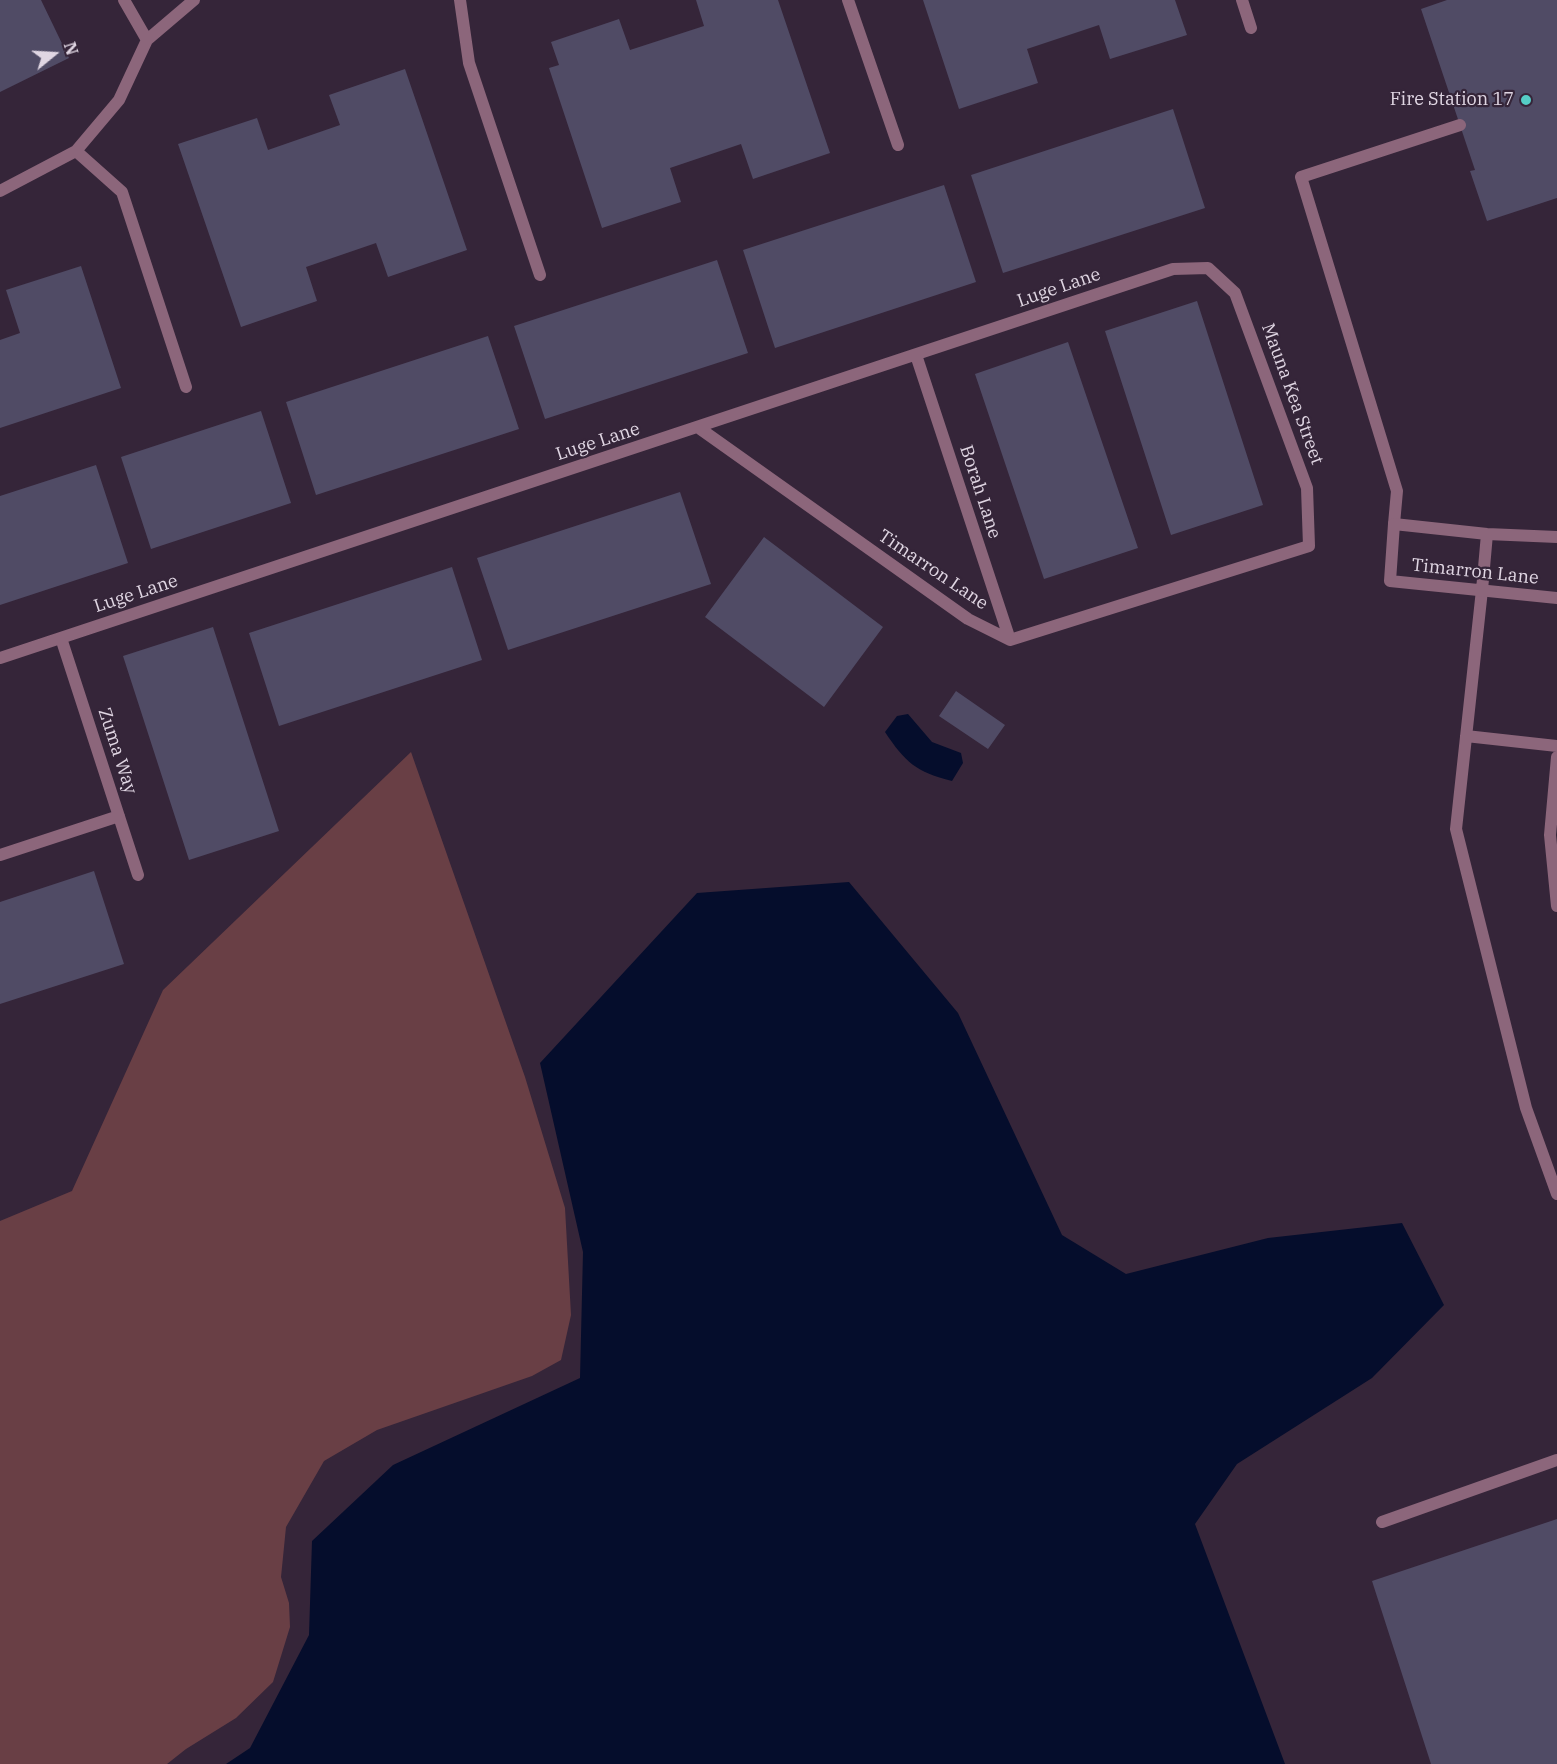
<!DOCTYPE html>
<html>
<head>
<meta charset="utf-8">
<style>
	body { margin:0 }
	#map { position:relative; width:1557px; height:1764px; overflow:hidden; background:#352539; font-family:"IBM Plex Serif",serif }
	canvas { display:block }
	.north { position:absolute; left:24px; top:24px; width:60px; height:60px; -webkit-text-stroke:4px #352539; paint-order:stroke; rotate:72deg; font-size:16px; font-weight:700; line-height:24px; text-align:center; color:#e0d6e3 }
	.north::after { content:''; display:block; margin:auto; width:21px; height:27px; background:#e0d6e3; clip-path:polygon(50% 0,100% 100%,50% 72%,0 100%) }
</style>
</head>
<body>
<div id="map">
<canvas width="1557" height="1764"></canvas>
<div class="north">N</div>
</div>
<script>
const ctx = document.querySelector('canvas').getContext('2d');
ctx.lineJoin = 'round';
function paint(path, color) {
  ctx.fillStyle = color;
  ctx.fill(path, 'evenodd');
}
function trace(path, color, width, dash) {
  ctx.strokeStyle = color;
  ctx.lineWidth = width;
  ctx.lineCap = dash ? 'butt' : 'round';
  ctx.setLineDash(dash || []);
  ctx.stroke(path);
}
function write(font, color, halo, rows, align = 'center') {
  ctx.font = font + ' "IBM Plex Serif",serif';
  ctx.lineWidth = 4.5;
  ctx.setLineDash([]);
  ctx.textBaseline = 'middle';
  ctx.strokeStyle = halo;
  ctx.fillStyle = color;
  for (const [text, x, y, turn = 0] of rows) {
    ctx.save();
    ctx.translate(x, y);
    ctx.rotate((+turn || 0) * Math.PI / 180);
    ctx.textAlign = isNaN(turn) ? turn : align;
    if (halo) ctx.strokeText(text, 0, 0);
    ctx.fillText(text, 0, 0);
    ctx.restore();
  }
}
const green = new Path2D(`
	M 411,752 L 525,1077 L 565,1208 L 571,1315 L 561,1360 L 532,1376 L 377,1430 L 324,1461 L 286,1527 L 281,1577 L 289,1603 L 290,1627 L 273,1682 L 236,1718 L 186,1749 L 167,1764 L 0,1764 L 0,1221 L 72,1191 L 163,990 Z`);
const water = new Path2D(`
	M 908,714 L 932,742 L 961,753 L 963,763 L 952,781 C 916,772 905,762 885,732 L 897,716 Z
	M 849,882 L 958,1013 L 1062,1235 L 1126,1274 L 1268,1238 L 1402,1223 L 1444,1305 L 1372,1378 L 1237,1464 L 1195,1524 L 1285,1764 L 226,1764 L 250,1748 L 309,1635 L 312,1541 L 393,1465 L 580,1378 L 583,1252 L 540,1063 L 697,893 Z`);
const building = new Path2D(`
	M 0,0 L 41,0 L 69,58 L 0,92 Z
	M 696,0 L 778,0 L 830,153 L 753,179 L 741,144 L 670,168 L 681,202 L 602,228 L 549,68 L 559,65 L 551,42 L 619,19 L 630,50 L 704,26 Z
	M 923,0 L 1175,0 L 1187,35 L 1110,59 L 1099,25 L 1027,49 L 1038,83 L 959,109 Z
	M 1447,0 L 1557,0 L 1557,198 L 1487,221 L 1470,171 L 1475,170 L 1421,9 Z
	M 405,69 L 467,250 L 388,277 L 376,243 L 306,267 L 317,301 L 241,327 L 178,144 L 257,118 L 268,150 L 340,125 L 329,95 Z
	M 1173,109 L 1205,208 L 1003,273 L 971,175 Z
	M 944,185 L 976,282 L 775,348 L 743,250 Z
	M 717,260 L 748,353 L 545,419 L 514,326 Z
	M 81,266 L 121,388 L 0,428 L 0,340 L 20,333 L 6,290 Z
	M 1197,301 L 1263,505 L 1171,535 L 1105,331 Z
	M 488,336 L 519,429 L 316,495 L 286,402 Z
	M 1068,342 L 1138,548 L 1044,579 L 975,374 Z
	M 261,411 L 291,503 L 151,549 L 121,457 Z
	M 96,465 L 128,563 L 0,605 L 0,496 Z
	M 680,492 L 711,584 L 508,650 L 477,558 Z
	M 764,537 L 883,627 L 824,707 L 705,617 Z
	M 452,567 L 482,660 L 279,726 L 249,633 Z
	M 213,627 L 279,831 L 189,860 L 123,656 Z
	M 956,691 L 1005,725 L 988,749 L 939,716 Z
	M 94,871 L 124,964 L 0,1004 L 0,902 Z
	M 1557,1519 L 1557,1764 L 1431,1764 L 1372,1581 Z`);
const lane = new Path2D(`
	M 124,0 L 147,40
	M 460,0 L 469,63 L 540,275
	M 848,0 L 898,145
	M 1242,0 L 1251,28
	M 76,151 L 122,192 L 186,387
	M 0,191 L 76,151 L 119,100 L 147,40 L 194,0
	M 916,355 L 1010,640
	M 1394,524 L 1397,491 L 1301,177 L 1460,125
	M 1482,590 L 1456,829 L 1526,1108 L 1557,1194
	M 61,638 L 138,875
	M 0,658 L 1173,269 L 1208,268 L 1235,293 L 1307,488 L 1309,546 L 1010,640 L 968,619 L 699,428
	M 1466,736 L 1557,746
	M 1557,757 L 1550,835 L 1557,906
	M 0,855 L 119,816
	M 1382,1522 L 1557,1460`);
const street = new Path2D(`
	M 1557,537 L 1487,534 L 1394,524 L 1390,581 L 1557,598
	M 1482,590 L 1487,534`);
const markers = [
	[1526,100,6,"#55cdc6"]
];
const poiNames = [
	["Fire Station 17",1514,100]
];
const streetNames = [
	["Luge Lane",1059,288,-19],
	["Mauna Kea Street",1292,394,70],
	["Luge Lane",598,442,-18],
	["Borah Lane",980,492,72],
	["Timarron Lane",933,570,34],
	["Timarron Lane",1475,572,6],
	["Luge Lane",136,594,-18],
	["Zuma Way",117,751,72]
];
paint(green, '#693f45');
paint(water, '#050d2c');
paint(building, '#504b65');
trace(lane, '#8c667b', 12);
trace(street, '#8c667b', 12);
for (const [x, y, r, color] of markers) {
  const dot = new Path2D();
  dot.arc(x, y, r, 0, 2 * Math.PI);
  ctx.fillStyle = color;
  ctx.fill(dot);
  trace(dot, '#352539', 2);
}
write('18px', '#e0d6e3', '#352539', poiNames, 'right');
write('18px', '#e0d6e3', '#352539', streetNames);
</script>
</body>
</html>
